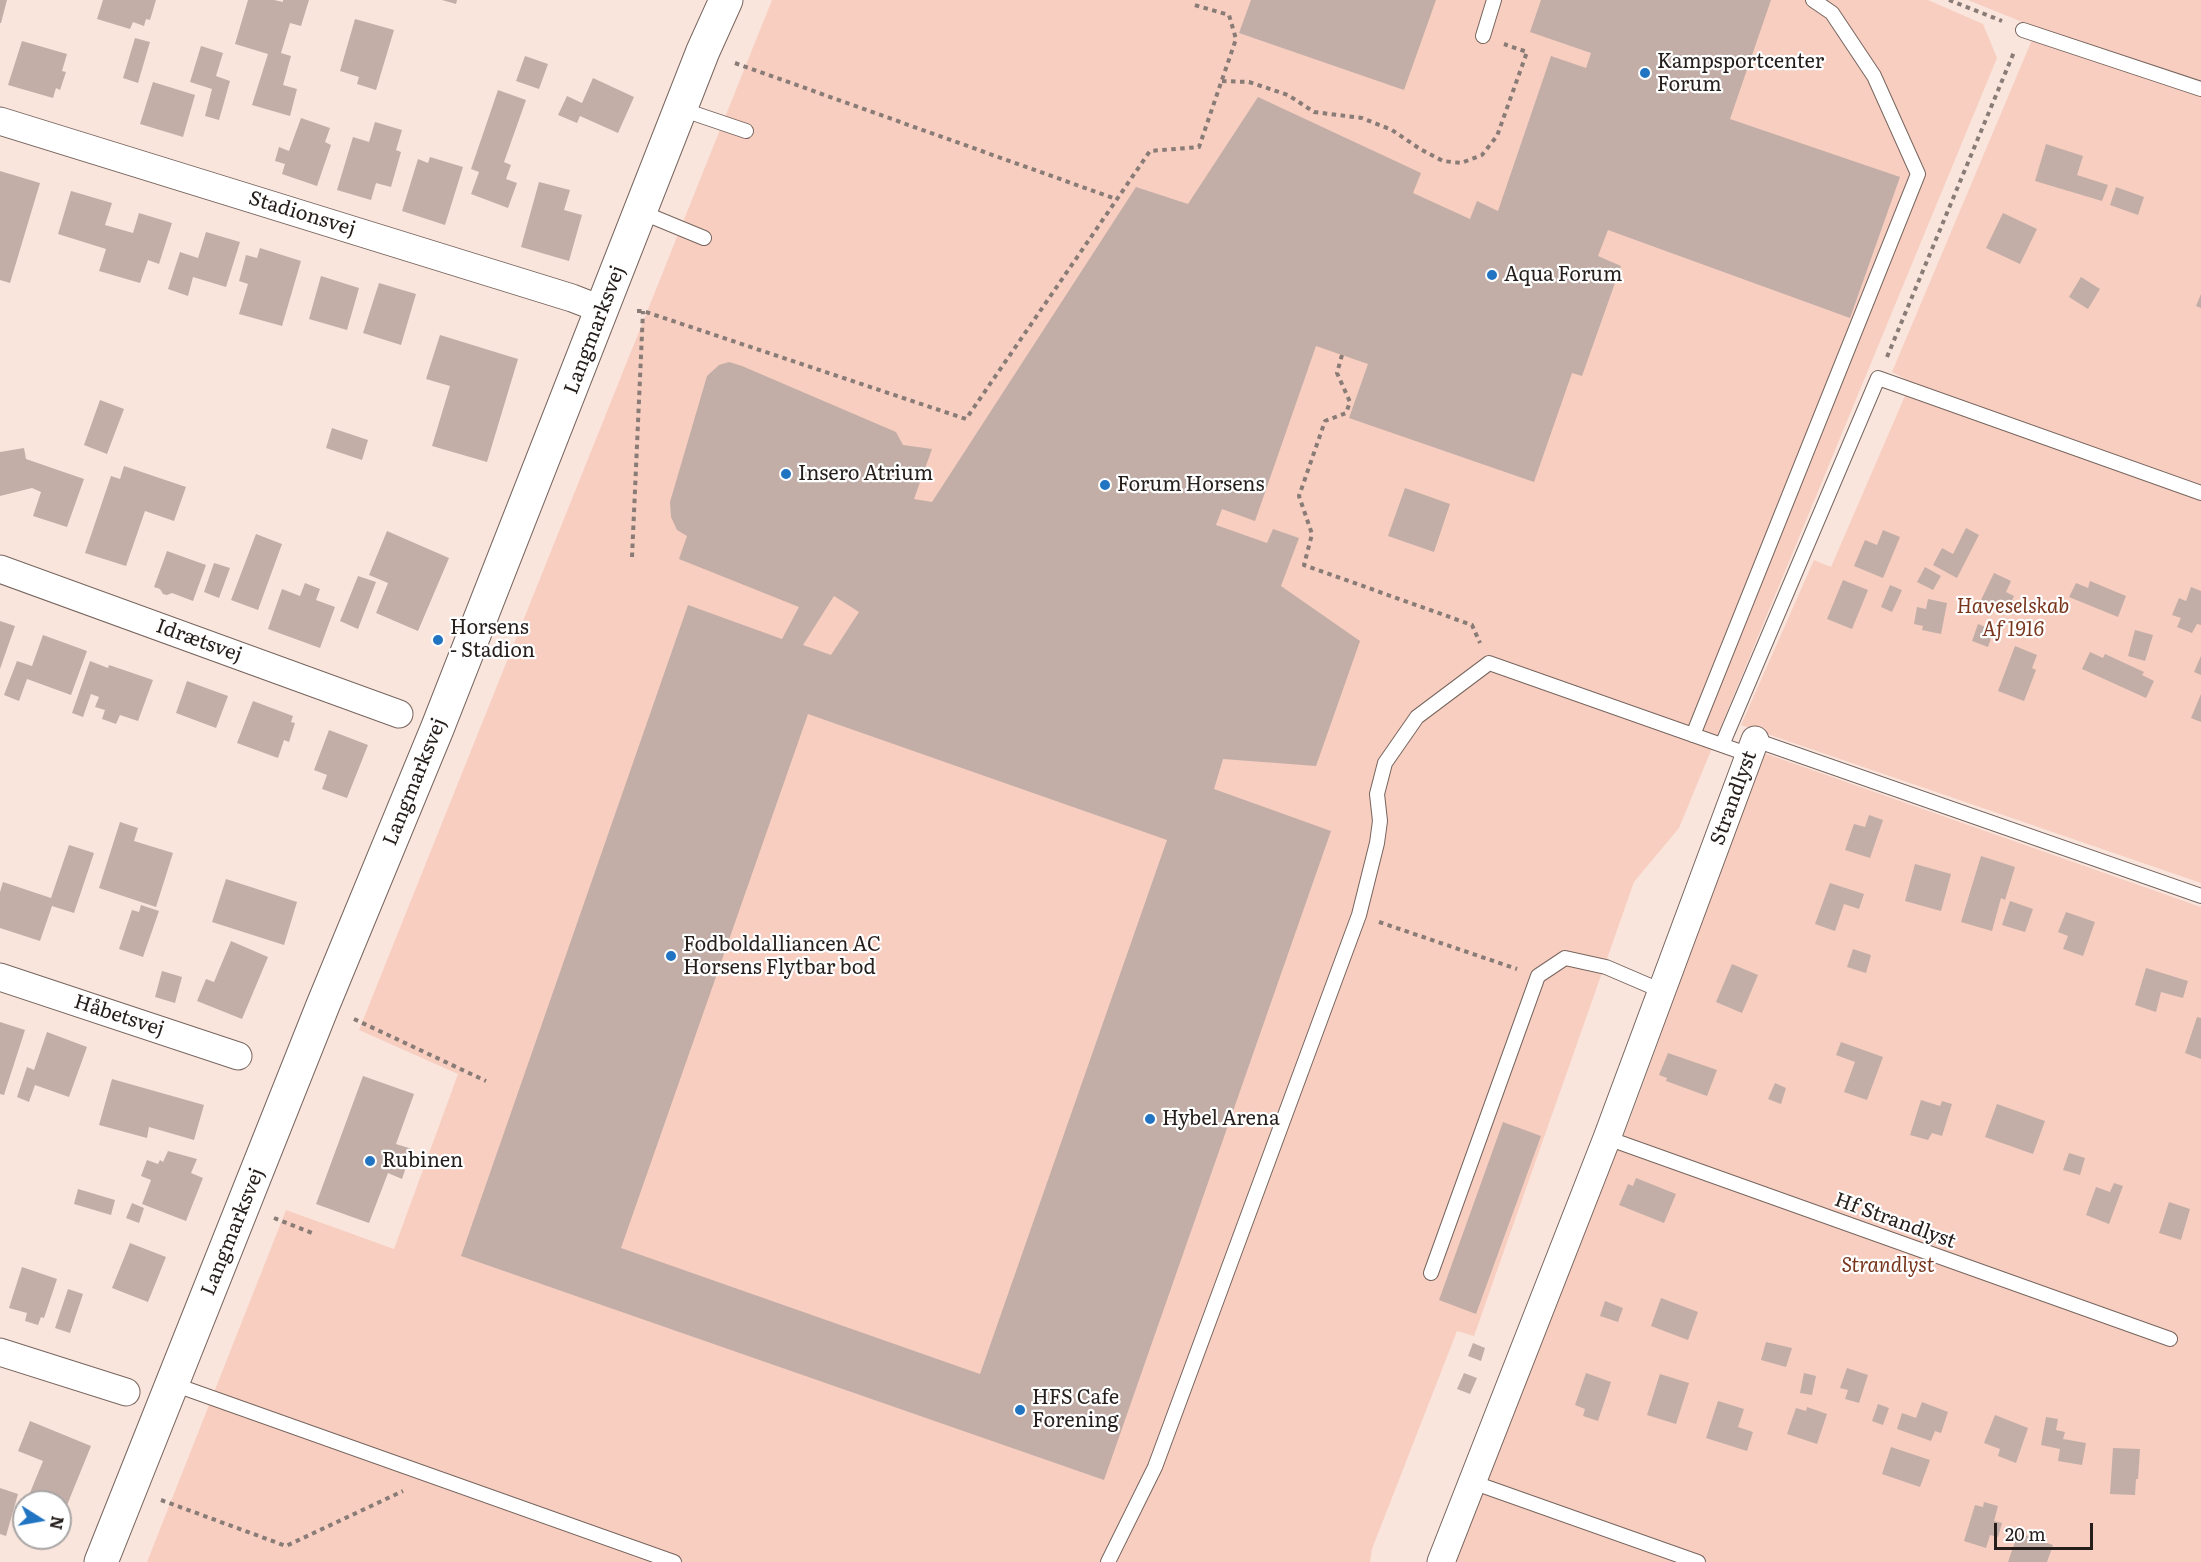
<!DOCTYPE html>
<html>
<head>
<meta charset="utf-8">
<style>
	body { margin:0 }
	#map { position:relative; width:2201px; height:1562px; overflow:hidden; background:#fae5dd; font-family:Literata,serif }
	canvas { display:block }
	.north { position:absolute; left:12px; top:1490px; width:60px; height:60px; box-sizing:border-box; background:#fff; border:2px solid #a8a5a4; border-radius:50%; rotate:101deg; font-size:16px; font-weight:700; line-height:24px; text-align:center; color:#251e1b }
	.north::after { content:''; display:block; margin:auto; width:21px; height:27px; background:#2074c2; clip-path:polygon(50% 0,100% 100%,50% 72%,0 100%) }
	.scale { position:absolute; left:1994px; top:1523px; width:99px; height:27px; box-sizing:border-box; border:3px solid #251e1b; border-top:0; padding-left:8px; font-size:18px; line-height:21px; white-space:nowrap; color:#251e1b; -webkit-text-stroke:4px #fff; paint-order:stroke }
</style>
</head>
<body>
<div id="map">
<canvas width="2201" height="1562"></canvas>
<div class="north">N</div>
<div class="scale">20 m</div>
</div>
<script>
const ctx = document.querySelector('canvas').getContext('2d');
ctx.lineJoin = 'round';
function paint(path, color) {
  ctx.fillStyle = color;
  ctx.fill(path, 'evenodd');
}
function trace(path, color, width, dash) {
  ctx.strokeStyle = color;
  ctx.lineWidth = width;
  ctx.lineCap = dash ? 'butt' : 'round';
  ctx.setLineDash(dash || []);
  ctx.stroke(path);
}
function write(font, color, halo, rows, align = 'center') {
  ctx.font = font + ' Literata,serif';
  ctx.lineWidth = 4.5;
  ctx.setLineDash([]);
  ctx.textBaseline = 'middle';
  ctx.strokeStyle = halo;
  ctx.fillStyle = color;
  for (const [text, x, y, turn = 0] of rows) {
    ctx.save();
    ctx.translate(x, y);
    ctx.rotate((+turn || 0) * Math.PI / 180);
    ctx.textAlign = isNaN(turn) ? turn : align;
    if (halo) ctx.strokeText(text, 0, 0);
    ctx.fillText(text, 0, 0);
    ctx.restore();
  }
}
const green = new Path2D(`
	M 772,0 L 1928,0 L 1983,24 L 1997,58 L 1679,828 L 1634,882 L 1474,1336 L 1457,1331 L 1372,1549 L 1370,1562 L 147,1562 L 286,1210 L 394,1249 L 458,1074 L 359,1030 Z
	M 1968,0 L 2201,0 L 2201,883 L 1741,725 L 1814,560 L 1831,567 L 1911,382 L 1892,372 L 2037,28 Z
	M 1764,753 L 2201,907 L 2201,1562 L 1454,1562 L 1630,1119 Z`);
const building = new Path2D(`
	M 0,0 L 7,0 L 1,23 L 0,23 Z
	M 103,0 L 156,0 L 150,20 L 146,19 L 144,26 L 133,22 L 130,29 L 97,19 Z
	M 248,0 L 274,0 L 283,2 L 283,0 L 309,0 L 301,26 L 290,23 L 281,53 L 291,56 L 283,85 L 297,89 L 290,116 L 252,105 L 268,54 L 235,44 Z
	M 442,0 L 457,0 L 456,4 Z
	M 1251,0 L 1436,0 L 1404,90 L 1239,33 Z
	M 1541,0 L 1771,0 L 1730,119 L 1900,177 L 1850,318 L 1608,230 L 1598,256 L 1621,266 L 1582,376 L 1572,373 L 1534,482 L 1349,418 L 1368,364 L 1316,346 L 1255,521 L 1222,509 L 1216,525 L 1267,543 L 1273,529 L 1299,538 L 1281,586 L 1360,641 L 1316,766 L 1223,759 L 1214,789 L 1331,831 L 1104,1480 L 461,1256 L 688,605 L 782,639 L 799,607 L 679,559 L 687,536 L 677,530 L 671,517 L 670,502 L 707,376 L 719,365 L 729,362 L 742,366 L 896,432 L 903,445 L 932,449 L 914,499 L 932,502 L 1136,187 L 1188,204 L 1258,97 L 1421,173 L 1413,193 L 1470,219 L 1477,201 L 1498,211 L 1551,56 L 1586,68 L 1591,53 L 1530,32 ZM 834,596 L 859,612 L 831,655 L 803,645 ZM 808,714 L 1167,840 L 980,1374 L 621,1248 Z
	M 355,19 L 394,30 L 376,90 L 357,84 L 359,77 L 340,71 Z
	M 135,38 L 150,42 L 138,83 L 123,78 Z
	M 22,41 L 67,54 L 62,71 L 66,72 L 60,90 L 56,88 L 53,98 L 8,85 Z
	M 201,46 L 223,53 L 216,76 L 230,81 L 219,120 L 205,116 L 212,89 L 190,82 Z
	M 525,56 L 548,64 L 539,89 L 516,81 Z
	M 593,78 L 634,97 L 618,133 L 580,116 L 577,123 L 558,115 L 567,96 L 582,103 Z
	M 153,82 L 195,95 L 183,137 L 140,124 Z
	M 498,90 L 526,100 L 504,162 L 511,165 L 506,179 L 517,183 L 508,208 L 471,194 L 479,172 L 471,169 Z
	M 301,118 L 330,128 L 325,142 L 331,145 L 317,186 L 282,174 L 285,164 L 275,161 L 279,147 L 289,151 Z
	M 375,122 L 402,130 L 396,150 L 401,152 L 391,187 L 376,183 L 371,200 L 337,190 L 353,137 L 369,142 Z
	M 2046,144 L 2083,156 L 2077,175 L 2108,185 L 2102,201 L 2035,181 Z
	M 430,157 L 463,167 L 445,225 L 402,211 L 418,159 L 428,163 Z
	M 0,171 L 40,183 L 10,283 L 0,280 Z
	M 539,182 L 570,190 L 564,210 L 582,215 L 569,261 L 521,247 Z
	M 2116,187 L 2144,197 L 2138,215 L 2110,205 Z
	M 71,191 L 112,203 L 105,225 L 133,233 L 139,213 L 172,223 L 159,264 L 148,260 L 140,283 L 99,271 L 106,249 L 58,234 Z
	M 2003,213 L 2037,229 L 2020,264 L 1986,248 Z
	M 206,232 L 240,242 L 226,287 L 193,277 L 188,296 L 168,289 L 180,252 L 198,258 Z
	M 260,248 L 301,261 L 282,326 L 239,314 L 248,284 L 239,281 L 246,255 L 257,258 Z
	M 321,276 L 359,288 L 347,330 L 309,319 Z
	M 2081,277 L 2100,289 L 2088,309 L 2069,297 Z
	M 379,283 L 416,294 L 401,345 L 363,333 Z
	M 2201,294 L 2201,308 L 2196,306 Z
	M 440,335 L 518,359 L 487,462 L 432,446 L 450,386 L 426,379 Z
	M 100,400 L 124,409 L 107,454 L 84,445 Z
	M 332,428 L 368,440 L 362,460 L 326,448 Z
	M 24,448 L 26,459 L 84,479 L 67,527 L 33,516 L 41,492 L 32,488 L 0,496 L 0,452 Z
	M 124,466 L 186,487 L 174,521 L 145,511 L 126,566 L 85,553 L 111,476 L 120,479 Z
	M 1405,488 L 1450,504 L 1434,552 L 1388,536 Z
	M 1966,528 L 1979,535 L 1957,578 L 1933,565 L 1942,548 L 1953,554 Z
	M 1883,530 L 1900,537 L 1883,578 L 1854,566 L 1865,540 L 1877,545 Z
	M 387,531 L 449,558 L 418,631 L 376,613 L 388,583 L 369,575 Z
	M 256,534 L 282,544 L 258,610 L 231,600 Z
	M 167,551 L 206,565 L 193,601 L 172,593 L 167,595 L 163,594 L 160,589 L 154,587 Z
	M 214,563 L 230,568 L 219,598 L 204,592 Z
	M 1925,567 L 1941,576 L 1933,590 L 1917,582 Z
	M 1994,573 L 2011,581 L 2006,592 L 2014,596 L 2007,612 L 1981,600 Z
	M 358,576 L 376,582 L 358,629 L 340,621 Z
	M 1843,580 L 1868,590 L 1852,629 L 1827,619 Z
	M 2090,581 L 2126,596 L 2118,617 L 2069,597 L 2076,583 L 2088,588 Z
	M 305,583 L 320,589 L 316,600 L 335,607 L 320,648 L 268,629 L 282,589 L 300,596 Z
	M 1890,585 L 1902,590 L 1892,612 L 1881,607 Z
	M 2191,587 L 2201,591 L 2201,625 L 2197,624 L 2192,633 L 2177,627 L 2181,618 L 2172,615 L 2179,598 L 2186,601 Z
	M 1928,599 L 1947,603 L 1941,634 L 1922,630 L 1923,626 L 1914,624 L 1917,607 L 1926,609 Z
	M 0,621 L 15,626 L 0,669 Z
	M 1978,624 L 1994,630 L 1988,647 L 1972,641 Z
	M 2135,630 L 2153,635 L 2145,661 L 2128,656 Z
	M 43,635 L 87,651 L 71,695 L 27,679 L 19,701 L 4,695 L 17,661 L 32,666 Z
	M 2015,646 L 2037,655 L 2032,668 L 2036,670 L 2024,701 L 1998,691 Z
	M 2090,652 L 2103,658 L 2105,654 L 2144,672 L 2142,675 L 2154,681 L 2146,698 L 2082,669 Z
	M 2201,656 L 2201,675 L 2194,672 Z
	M 90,661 L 108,668 L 109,665 L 153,680 L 138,721 L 120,715 L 116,724 L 102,719 L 105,710 L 95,707 L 99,697 L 91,694 L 83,717 L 72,713 Z
	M 187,681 L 228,696 L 216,728 L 176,713 Z
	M 2201,694 L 2201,722 L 2191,718 Z
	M 253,701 L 293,716 L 291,722 L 295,723 L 289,742 L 284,740 L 278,758 L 237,743 Z
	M 329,730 L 368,745 L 347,798 L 322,789 L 327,775 L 314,770 Z
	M 1869,815 L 1883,820 L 1870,858 L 1845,850 L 1854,824 L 1865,827 Z
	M 120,822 L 138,828 L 134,841 L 173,853 L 156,907 L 99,888 Z
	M 69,845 L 94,853 L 74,913 L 52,906 L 40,941 L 0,928 L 0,892 L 3,882 L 51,898 Z
	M 1981,856 L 2015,867 L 2005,900 L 2001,898 L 1992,931 L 1961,922 Z
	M 1915,864 L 1951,874 L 1941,911 L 1905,901 Z
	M 226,879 L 297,902 L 284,945 L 212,922 Z
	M 1830,883 L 1864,894 L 1859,909 L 1844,904 L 1835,931 L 1815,924 Z
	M 2010,901 L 2033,909 L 2025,932 L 2002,925 Z
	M 141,905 L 159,911 L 143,957 L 119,949 L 132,910 L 139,912 Z
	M 2066,912 L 2095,922 L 2083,956 L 2063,949 L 2068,936 L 2058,932 Z
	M 231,941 L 268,957 L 242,1019 L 197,1001 L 206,979 L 214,982 Z
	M 1853,949 L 1871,955 L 1866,973 L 1847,967 Z
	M 1732,964 L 1758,975 L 1742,1013 L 1716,1002 Z
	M 2146,968 L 2188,981 L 2183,998 L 2161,992 L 2156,1012 L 2135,1005 Z
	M 162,971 L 182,977 L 175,1003 L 155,997 Z
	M 2197,1017 L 2201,1018 L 2201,1059 L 2185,1053 Z
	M 0,1022 L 25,1030 L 4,1095 L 0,1094 Z
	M 47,1032 L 87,1047 L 69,1097 L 35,1085 L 29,1102 L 17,1097 L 27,1067 L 34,1070 Z
	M 1841,1042 L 1883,1057 L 1867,1100 L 1844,1092 L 1855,1062 L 1836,1055 Z
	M 1668,1053 L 1717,1070 L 1707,1096 L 1666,1081 L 1667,1078 L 1659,1075 Z
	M 363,1076 L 414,1094 L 396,1144 L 412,1149 L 402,1179 L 388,1173 L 369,1223 L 316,1204 Z
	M 112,1079 L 204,1105 L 194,1140 L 149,1127 L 147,1138 L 99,1125 Z
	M 1775,1083 L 1786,1088 L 1781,1104 L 1768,1099 Z
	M 1921,1100 L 1940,1106 L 1942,1101 L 1952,1104 L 1942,1136 L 1932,1133 L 1928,1140 L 1910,1135 Z
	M 1997,1104 L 2045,1121 L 2033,1154 L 1985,1137 Z
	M 1503,1122 L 1541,1136 L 1476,1314 L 1439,1300 Z
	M 168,1151 L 197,1159 L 191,1173 L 203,1178 L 186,1221 L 142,1204 L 151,1180 L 141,1176 L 147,1160 L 158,1164 L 160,1160 L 163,1162 Z
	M 2069,1153 L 2085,1158 L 2080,1175 L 2063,1170 Z
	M 1636,1178 L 1676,1194 L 1664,1223 L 1619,1205 L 1628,1184 L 1633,1186 Z
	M 2114,1183 L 2123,1186 L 2109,1224 L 2086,1215 L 2096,1187 L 2110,1192 Z
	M 78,1189 L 115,1200 L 111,1215 L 74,1204 Z
	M 2169,1202 L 2190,1209 L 2181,1240 L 2159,1233 Z
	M 132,1203 L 144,1208 L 139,1223 L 126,1218 Z
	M 130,1243 L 166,1257 L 148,1302 L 112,1288 Z
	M 22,1267 L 57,1279 L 44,1318 L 41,1317 L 38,1325 L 25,1321 L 27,1313 L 9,1308 Z
	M 68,1289 L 83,1294 L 70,1333 L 55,1328 Z
	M 1661,1298 L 1698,1312 L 1688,1340 L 1651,1326 Z
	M 1605,1301 L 1623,1308 L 1618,1322 L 1600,1316 Z
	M 1766,1342 L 1792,1348 L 1786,1367 L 1761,1360 Z
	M 1473,1343 L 1485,1348 L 1481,1361 L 1468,1356 Z
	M 1847,1368 L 1868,1375 L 1859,1403 L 1845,1399 L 1848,1390 L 1840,1388 Z
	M 1464,1373 L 1477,1378 L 1470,1394 L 1457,1389 Z
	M 1586,1373 L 1611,1382 L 1598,1421 L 1583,1416 L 1585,1409 L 1575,1405 Z
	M 1804,1373 L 1816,1376 L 1812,1395 L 1800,1393 Z
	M 1660,1374 L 1689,1383 L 1676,1424 L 1647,1415 Z
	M 1718,1401 L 1744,1409 L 1738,1427 L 1753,1432 L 1747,1451 L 1706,1438 Z
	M 1922,1402 L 1948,1412 L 1941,1433 L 1935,1431 L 1931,1441 L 1897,1429 L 1902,1413 L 1916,1418 Z
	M 1878,1404 L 1889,1408 L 1883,1425 L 1872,1421 Z
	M 1807,1407 L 1827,1414 L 1817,1444 L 1787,1434 L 1796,1408 L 1806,1411 Z
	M 1995,1415 L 2028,1428 L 2016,1463 L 1998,1456 L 2000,1449 L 1984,1443 Z
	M 2046,1417 L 2058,1419 L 2056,1430 L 2065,1432 L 2063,1439 L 2086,1443 L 2082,1465 L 2058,1461 L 2060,1449 L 2041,1445 Z
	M 30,1421 L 91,1446 L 63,1515 L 60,1513 L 60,1502 L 33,1502 L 27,1500 L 43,1461 L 18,1451 Z
	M 1891,1447 L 1930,1460 L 1920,1487 L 1882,1474 Z
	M 2113,1448 L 2140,1449 L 2138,1479 L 2136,1479 L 2135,1495 L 2110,1494 Z
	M 0,1488 L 18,1494 L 6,1536 L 0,1534 Z
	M 1984,1502 L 1998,1506 L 1994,1521 L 2002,1523 L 1998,1537 L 1990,1535 L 1986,1548 L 1964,1541 L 1975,1505 L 1983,1507 Z
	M 2018,1533 L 2053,1545 L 2047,1562 L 2008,1562 Z`);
const path = new Path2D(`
	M 1949,0 L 2002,21
	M 735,63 L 1116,199
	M 1222,81 L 1249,82 L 1288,95 L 1314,112 L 1362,118 L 1392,130 L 1420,149 L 1443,161 L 1461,163 L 1482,155 L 1497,136 L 1527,52 L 1504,44
	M 637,311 L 643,311 L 966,419 L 1150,151 L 1199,147 L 1236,39 L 1229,15 L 1191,4
	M 1342,355 L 1337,373 L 1350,402 L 1346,413 L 1325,421 L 1299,496 L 1312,534 L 1304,565 L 1472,625 L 1480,643
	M 1887,357 L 2014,52
	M 632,557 L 643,311
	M 1379,922 L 1517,969
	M 354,1019 L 486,1081
	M 274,1218 L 312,1233
	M 161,1500 L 286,1546 L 403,1491`);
const lane = new Path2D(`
	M 2023,30 L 2201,89
	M 1483,36 L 1494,0
	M 681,109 L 746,131
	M 641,212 L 704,238
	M 1693,735 L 1918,174 L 1874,76 L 1832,13 L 1813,0
	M 1755,740 L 2201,896
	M 1722,745 L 1878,378 L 2201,493
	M 1607,1138 L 2170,1339
	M 1431,1273 L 1538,976 L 1565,958 L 1606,967 L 1662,991
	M 173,1384 L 674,1562
	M 1472,1482 L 1698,1562
	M 1108,1562 L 1155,1467 L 1359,915 L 1377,843 L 1380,821 L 1377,794 L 1385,763 L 1417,717 L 1489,663 L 1750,755`);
const street = new Path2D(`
	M 0,121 L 572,298 L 603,310
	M 0,569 L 399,714
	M 0,977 L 238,1056
	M 0,1352 L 126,1392
	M 1441,1562 L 1607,1138 L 1755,740`);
const secondary = new Path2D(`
	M 101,1562 L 323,1005 L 437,729 L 703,51 L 726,0`);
const markers = [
	[1645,73,6,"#2074c2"],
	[1492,275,6,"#2074c2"],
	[786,474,6,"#2074c2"],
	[1105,485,6,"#2074c2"],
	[438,640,6,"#2074c2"],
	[671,956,6,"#2074c2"],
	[1150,1119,6,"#2074c2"],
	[370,1161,6,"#2074c2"],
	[1020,1410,6,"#2074c2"]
];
const poiNames = [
	["Kampsportcenter",1657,62],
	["Forum",1657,85],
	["Aqua Forum",1504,275],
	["Insero Atrium",798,474],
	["Forum Horsens",1117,485],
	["Horsens",450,628],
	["- Stadion",450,651],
	["Fodboldalliancen AC",683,945],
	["Horsens Flytbar bod",683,968],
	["Hybel Arena",1162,1119],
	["Rubinen",382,1161],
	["HFS Cafe",1032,1398],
	["Forening",1032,1421]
];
const streetNames = [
	["Stadionsvej",302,214,17],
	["Langmarksvej",595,330,-69],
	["Idrætsvej",199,641,20],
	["Langmarksvej",415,782,-68],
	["Strandlyst",1734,798,-70],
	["Håbetsvej",119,1016,18],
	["Hf Strandlyst",1895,1221,20],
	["Langmarksvej",233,1232,-68]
];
const parkNames = [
	["Haveselskab",2013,607],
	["Af 1916",2013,630],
	["Strandlyst",1888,1266]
];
paint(green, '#f7cec0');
paint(building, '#c2aea7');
trace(lane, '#77655e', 16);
trace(street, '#77655e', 29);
trace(secondary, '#77655e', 35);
trace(path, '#897b76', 4, [4.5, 4.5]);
trace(lane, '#fff', 14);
trace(street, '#fff', 27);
trace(secondary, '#fff', 33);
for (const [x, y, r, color] of markers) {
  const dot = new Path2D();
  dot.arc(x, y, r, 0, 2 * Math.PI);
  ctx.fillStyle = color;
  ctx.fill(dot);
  trace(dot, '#fff', 2);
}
write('20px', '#251e1b', '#fff', poiNames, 'left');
write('20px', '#251e1b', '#fff', streetNames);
write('italic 20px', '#79361d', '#fff', parkNames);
</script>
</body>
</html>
